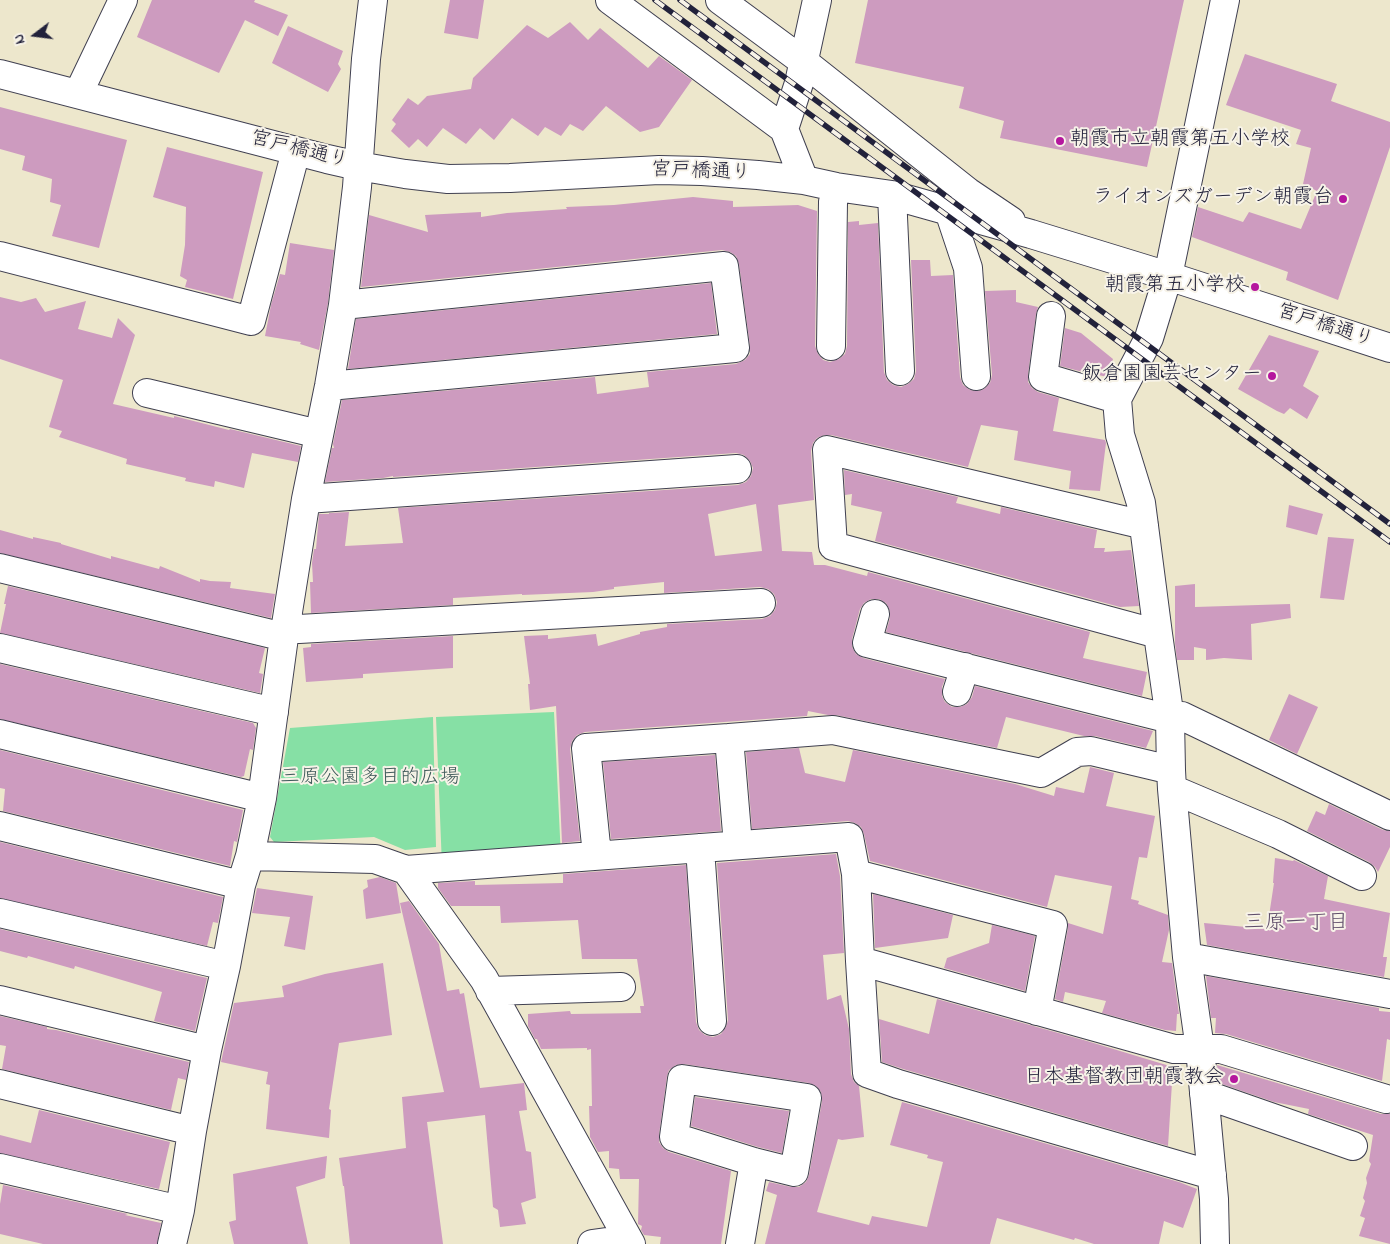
<!DOCTYPE html>
<html>
<head>
<meta charset="utf-8">
<style>
	body { margin:0 }
	#map { position:relative; width:1390px; height:1244px; overflow:hidden; background:#ede7cc; font-family:"Indie Flower",sans-serif }
	canvas { display:block }
	.north { position:absolute; left:10px; top:10px; width:50px; height:50px; -webkit-text-stroke:4px #f7f3e8; paint-order:stroke; rotate:255deg; font-size:14px; font-weight:700; line-height:20px; text-align:center; color:#22223b }
	.north::after { content:''; display:block; margin:auto; width:18px; height:22px; background:#22223b; clip-path:polygon(50% 0,100% 100%,50% 72%,0 100%) }
</style>
</head>
<body>
<div id="map">
<canvas width="1390" height="1244"></canvas>
<div class="north">N</div>
</div>
<script>
const ctx = document.querySelector('canvas').getContext('2d');
ctx.lineJoin = 'round';
function paint(path, color) {
  ctx.fillStyle = color;
  ctx.fill(path, 'evenodd');
}
function trace(path, color, width, dash) {
  ctx.strokeStyle = color;
  ctx.lineWidth = width;
  ctx.lineCap = dash ? 'butt' : 'round';
  ctx.setLineDash(dash || []);
  ctx.stroke(path);
}
function write(font, color, halo, rows, align = 'center') {
  ctx.font = font + ' "Indie Flower","Klee One",sans-serif';
  ctx.lineWidth = 4;
  ctx.setLineDash([]);
  ctx.textBaseline = 'middle';
  ctx.strokeStyle = halo;
  ctx.fillStyle = color;
  for (const [text, x, y, turn = 0] of rows) {
    ctx.save();
    ctx.translate(x, y);
    ctx.rotate((+turn || 0) * Math.PI / 180);
    ctx.textAlign = isNaN(turn) ? turn : align;
    if (halo) ctx.strokeText(text, 0, 0);
    ctx.fillText(text, 0, 0);
    ctx.restore();
  }
}
const green = new Path2D(`
	M 554,712 L 561,858 L 442,866 L 436,717 Z
	M 433,717 L 436,847 L 405,850 L 374,837 L 274,842 L 270,837 L 290,728 Z`);
const building = new Path2D(`
	M 152,0 L 255,0 L 254,2 L 288,15 L 278,36 L 245,20 L 219,73 L 137,37 Z
	M 450,0 L 484,0 L 478,39 L 444,33 Z
	M 868,0 L 1184,0 L 1147,167 L 1000,138 L 1004,121 L 959,108 L 964,87 L 855,63 Z
	M 570,22 L 588,40 L 600,28 L 648,68 L 659,56 L 692,80 L 659,127 L 640,132 L 606,106 L 583,131 L 570,124 L 561,136 L 545,127 L 538,136 L 512,118 L 494,140 L 480,128 L 466,144 L 443,128 L 427,147 L 418,139 L 409,148 L 391,131 L 396,124 L 392,120 L 408,98 L 418,105 L 427,96 L 471,89 L 473,78 L 527,25 L 548,38 Z
	M 288,26 L 343,51 L 338,64 L 341,69 L 328,92 L 272,63 Z
	M 1245,54 L 1337,84 L 1331,101 L 1390,122 L 1390,147 L 1338,300 L 1286,280 L 1288,272 L 1192,237 L 1198,207 L 1243,222 L 1249,212 L 1301,229 L 1317,191 L 1303,184 L 1311,148 L 1296,144 L 1301,130 L 1226,105 Z
	M 0,107 L 127,140 L 99,248 L 52,236 L 61,205 L 50,202 L 52,179 L 22,170 L 25,156 L 0,149 Z
	M 167,147 L 263,172 L 233,299 L 185,287 L 187,280 L 180,276 L 185,245 L 186,207 L 153,197 Z
	M 693,197 L 733,201 L 733,207 L 798,205 L 817,211 L 815,346 L 818,354 L 823,360 L 830,362 L 839,359 L 845,354 L 847,346 L 848,222 L 859,221 L 859,225 L 878,223 L 884,372 L 887,380 L 893,385 L 901,387 L 908,384 L 914,379 L 916,371 L 911,260 L 930,260 L 931,276 L 953,275 L 960,377 L 963,385 L 970,390 L 978,391 L 984,389 L 990,383 L 992,375 L 985,291 L 1016,290 L 1016,302 L 1038,307 L 1036,314 L 1028,375 L 1028,382 L 1032,388 L 1038,392 L 1059,398 L 1053,431 L 1105,440 L 1106,443 L 1100,491 L 1069,489 L 1071,471 L 1014,460 L 1018,431 L 981,425 L 968,467 L 831,435 L 824,435 L 817,438 L 813,443 L 811,451 L 814,500 L 778,505 L 782,551 L 812,552 L 814,565 L 825,565 L 867,576 L 868,572 L 1090,632 L 1083,658 L 1147,672 L 1142,696 L 886,632 L 890,618 L 890,611 L 886,603 L 879,599 L 871,599 L 864,603 L 860,609 L 852,639 L 852,647 L 856,654 L 863,658 L 945,679 L 942,687 L 942,696 L 945,702 L 952,707 L 960,707 L 967,704 L 972,697 L 975,686 L 1153,731 L 1146,748 L 1095,736 L 1084,736 L 1006,717 L 997,748 L 836,715 L 828,715 L 808,711 L 807,716 L 585,732 L 577,735 L 572,741 L 570,749 L 580,841 L 562,843 L 556,706 L 530,710 L 528,684 L 530,684 L 524,636 L 548,635 L 548,639 L 596,634 L 598,646 L 640,634 L 640,632 L 667,627 L 667,624 L 762,619 L 770,616 L 775,610 L 777,602 L 774,594 L 768,589 L 760,587 L 664,593 L 664,582 L 614,587 L 614,589 L 593,592 L 522,595 L 522,594 L 453,598 L 453,605 L 311,613 L 310,582 L 313,582 L 312,563 L 314,549 L 316,549 L 319,514 L 329,514 L 329,513 L 349,512 L 345,546 L 403,543 L 398,508 L 738,485 L 746,482 L 751,476 L 753,468 L 750,461 L 744,455 L 736,453 L 393,477 L 393,476 L 383,478 L 325,482 L 332,448 L 334,448 L 333,444 L 342,400 L 595,377 L 597,394 L 649,387 L 647,372 L 736,364 L 745,360 L 750,354 L 750,346 L 739,264 L 736,256 L 730,252 L 722,250 L 361,287 L 369,215 L 428,232 L 425,215 L 481,212 L 481,217 L 507,213 L 567,209 L 566,207 L 614,205 ZM 756,504 L 762,551 L 715,556 L 708,514 Z
	M 290,243 L 334,250 L 328,303 L 319,350 L 300,344 L 301,342 L 265,336 L 271,305 L 280,274 L 285,275 Z
	M 711,283 L 717,334 L 348,369 L 356,319 Z
	M 0,297 L 21,302 L 36,298 L 45,312 L 86,301 L 78,329 L 112,338 L 118,318 L 135,335 L 113,404 L 174,418 L 174,416 L 229,430 L 230,429 L 301,446 L 298,462 L 252,453 L 244,488 L 215,481 L 214,487 L 185,481 L 186,478 L 126,464 L 127,459 L 59,437 L 62,431 L 49,427 L 63,380 L 0,359 Z
	M 1065,328 L 1081,333 L 1113,359 L 1108,377 L 1083,372 L 1060,366 Z
	M 1269,335 L 1319,351 L 1303,386 L 1319,396 L 1307,419 L 1290,408 L 1284,414 L 1277,411 L 1238,389 Z
	M 844,470 L 958,497 L 956,503 L 1000,514 L 1001,507 L 1097,530 L 1094,548 L 1105,548 L 1104,552 L 1131,550 L 1139,606 L 1120,607 L 875,541 L 882,512 L 851,505 L 852,494 L 845,495 Z
	M 1289,505 L 1323,514 L 1317,535 L 1286,527 Z
	M 0,530 L 33,539 L 33,537 L 61,543 L 61,544 L 111,559 L 111,556 L 159,569 L 160,566 L 200,582 L 200,579 L 210,581 L 231,582 L 230,588 L 275,594 L 271,618 L 0,553 Z
	M 1328,537 L 1354,539 L 1344,600 L 1320,598 Z
	M 1195,584 L 1195,607 L 1290,604 L 1291,618 L 1251,624 L 1252,660 L 1224,658 L 1206,660 L 1206,649 L 1194,647 L 1194,660 L 1177,660 L 1175,643 L 1175,586 Z
	M 8,586 L 265,648 L 259,673 L 263,674 L 260,693 L 0,633 L 6,604 L 4,604 Z
	M 453,636 L 453,668 L 363,674 L 363,678 L 306,682 L 303,648 L 311,647 L 311,644 Z
	M 0,664 L 253,723 L 256,728 L 253,750 L 250,749 L 244,776 L 241,777 L 0,719 Z
	M 1289,694 L 1318,707 L 1297,754 L 1269,740 Z
	M 799,748 L 805,773 L 845,782 L 853,750 L 1015,784 L 1054,796 L 1056,787 L 1084,793 L 1090,767 L 1114,773 L 1106,806 L 1155,816 L 1147,858 L 1139,857 L 1131,899 L 1139,901 L 1138,904 L 1168,915 L 1169,930 L 1162,962 L 1172,963 L 1179,1014 L 1177,1014 L 1176,1031 L 1165,1030 L 1102,1013 L 1106,1001 L 1065,992 L 1063,1002 L 1055,999 L 1068,928 L 1068,923 L 1103,934 L 1112,886 L 1055,875 L 1047,907 L 870,861 L 864,834 L 861,827 L 855,823 L 848,821 L 752,829 L 746,752 Z
	M 0,750 L 243,810 L 237,842 L 234,841 L 230,866 L 3,811 L 5,789 L 0,788 Z
	M 715,755 L 721,831 L 611,839 L 603,762 Z
	M 1329,804 L 1383,830 L 1390,831 L 1390,847 L 1378,872 L 1375,867 L 1369,862 L 1307,831 L 1316,811 L 1325,815 Z
	M 0,842 L 223,897 L 218,923 L 213,922 L 207,946 L 0,898 Z
	M 836,854 L 840,876 L 844,953 L 823,955 L 827,1000 L 841,995 L 849,1029 L 851,1074 L 854,1082 L 859,1086 L 864,1137 L 842,1140 L 838,1139 L 817,1212 L 869,1225 L 872,1216 L 927,1227 L 943,1162 L 927,1158 L 928,1155 L 890,1145 L 902,1102 L 1179,1182 L 1197,1189 L 1183,1228 L 1164,1221 L 1159,1244 L 1094,1244 L 1075,1238 L 1074,1240 L 997,1218 L 990,1244 L 765,1244 L 777,1195 L 766,1191 L 769,1182 L 791,1187 L 799,1187 L 806,1182 L 809,1175 L 822,1101 L 821,1092 L 816,1086 L 809,1083 L 684,1064 L 676,1065 L 669,1070 L 667,1076 L 659,1135 L 659,1142 L 663,1148 L 669,1152 L 731,1171 L 721,1244 L 660,1244 L 661,1237 L 644,1235 L 641,1230 L 642,1226 L 638,1224 L 639,1179 L 620,1179 L 619,1169 L 609,1168 L 609,1151 L 598,1152 L 590,1137 L 589,1106 L 592,1106 L 591,1049 L 587,1050 L 587,1048 L 541,1049 L 537,1039 L 535,1039 L 528,1026 L 528,1014 L 570,1011 L 571,1014 L 641,1013 L 640,1006 L 644,1006 L 637,959 L 582,959 L 578,920 L 501,923 L 500,906 L 451,906 L 438,888 L 438,883 L 475,881 L 475,885 L 563,883 L 563,874 L 686,865 L 696,1022 L 699,1030 L 705,1035 L 713,1037 L 721,1034 L 726,1027 L 728,1020 L 717,863 Z
	M 1275,858 L 1293,861 L 1294,860 L 1328,876 L 1324,899 L 1390,913 L 1383,957 L 1387,957 L 1384,977 L 1207,945 L 1204,923 L 1267,929 L 1274,883 L 1273,883 Z
	M 380,877 L 396,883 L 401,913 L 366,919 L 363,890 L 368,887 L 367,880 Z
	M 257,888 L 313,896 L 305,950 L 284,946 L 290,917 L 252,913 Z
	M 873,894 L 953,915 L 948,938 L 875,948 Z
	M 409,901 L 439,944 L 447,991 L 459,989 L 460,994 L 464,993 L 480,1088 L 524,1083 L 527,1110 L 519,1111 L 526,1151 L 531,1152 L 536,1198 L 521,1203 L 526,1224 L 500,1227 L 498,1210 L 493,1207 L 485,1115 L 427,1122 L 443,1244 L 350,1244 L 344,1186 L 343,1186 L 339,1158 L 406,1148 L 402,1097 L 444,1092 L 400,903 Z
	M 992,925 L 1035,936 L 1025,991 L 944,968 L 947,958 L 989,943 Z
	M 0,929 L 207,978 L 195,1031 L 154,1021 L 162,992 L 75,966 L 74,969 L 28,956 L 27,958 L 0,951 Z
	M 383,963 L 392,1035 L 339,1043 L 329,1109 L 331,1110 L 329,1138 L 266,1129 L 270,1085 L 266,1084 L 268,1072 L 221,1062 L 234,1003 L 284,997 L 282,986 L 325,974 Z
	M 1206,976 L 1379,1008 L 1379,1011 L 1390,1012 L 1390,1040 L 1387,1039 L 1382,1081 L 1226,1034 L 1215,1033 L 1216,1018 L 1211,1018 Z
	M 937,999 L 1087,1041 L 1173,1067 L 1168,1146 L 903,1069 L 882,1062 L 879,1019 L 929,1034 Z
	M 0,1016 L 47,1027 L 47,1029 L 56,1030 L 189,1062 L 186,1080 L 178,1078 L 171,1110 L 2,1069 L 6,1046 L 0,1045 Z
	M 1217,1065 L 1381,1114 L 1390,1114 L 1390,1244 L 1359,1236 L 1365,1218 L 1360,1216 L 1365,1201 L 1363,1198 L 1367,1183 L 1366,1178 L 1371,1164 L 1369,1161 L 1373,1135 L 1308,1114 L 1309,1109 L 1274,1102 L 1219,1083 Z
	M 695,1097 L 789,1111 L 782,1153 L 758,1147 L 691,1126 Z
	M 39,1110 L 170,1142 L 159,1189 L 0,1153 L 0,1135 L 31,1143 Z
	M 327,1156 L 325,1178 L 296,1187 L 308,1244 L 234,1244 L 229,1222 L 236,1220 L 233,1174 Z
	M 3,1185 L 128,1214 L 125,1215 L 161,1223 L 157,1244 L 43,1244 L 0,1234 L 0,1204 Z`);
const minor = new Path2D(`
	M 610,0 L 784,129 L 804,180
	M 720,0 L 804,62 L 968,192 L 1011,221
	M 0,74 L 327,159 L 358,166 L 405,174 L 448,179 L 510,178 L 659,170 L 702,171 L 758,175 L 804,180 L 836,187 L 892,195 L 1031,234 L 1168,276 L 1390,348
	M 78,94 L 123,0
	M 784,129 L 799,83 L 817,0
	M 892,195 L 900,371
	M 949,211 L 968,268 L 976,376
	M 0,256 L 251,321 L 296,151
	M 1051,316 L 1043,377 L 1117,399
	M 831,346 L 833,202 L 836,187
	M 329,386 L 735,348 L 724,266 L 343,305
	M 147,393 L 319,434
	M 306,499 L 737,469
	M 1144,525 L 827,450 L 833,546 L 1158,634
	M 0,568 L 284,637
	M 875,614 L 867,643 L 1170,719 L 1182,716 L 1390,816
	M 286,628 L 299,629 L 761,603
	M 0,648 L 274,712
	M 957,692 L 965,667
	M 0,734 L 262,798
	M 729,738 L 833,730 L 1041,773 L 1077,752 L 1091,751 L 1171,770
	M 1172,789 L 1278,834 L 1362,876
	M 0,826 L 241,885
	M 700,848 L 712,1021
	M 597,855 L 586,748 L 729,738 L 738,845
	M 250,856 L 375,859 L 406,870 L 849,837 L 856,874 L 860,961 L 867,1073 L 898,1084 L 1212,1175
	M 406,870 L 484,979 L 631,1244
	M 856,874 L 1053,925 L 1037,1011
	M 0,913 L 226,966
	M 1187,957 L 1390,994
	M 860,961 L 1174,1049 L 1221,1049 L 1386,1099
	M 490,991 L 621,987
	M 0,1000 L 207,1050
	M 682,1079 L 807,1098 L 794,1172 L 754,1162 L 674,1137 Z
	M 0,1084 L 192,1131
	M 1204,1094 L 1353,1146
	M 0,1168 L 180,1210
	M 172,1244 L 180,1210 L 192,1131 L 207,1050 L 226,966 L 241,885 L 250,856 L 262,798 L 284,637 L 306,499 L 329,386 L 343,305 L 357,187 L 366,59 L 373,0
	M 592,1244 L 628,1239
	M 740,1244 L 754,1162
	M 1215,1244 L 1214,1199 L 1200,1049 L 1187,957 L 1172,789 L 1171,770 L 1170,719 L 1158,634 L 1141,503 L 1120,435 L 1117,399 L 1149,338 L 1168,276 L 1225,0`);
const rail = new Path2D(`
	M 655,0 L 1390,542
	M 680,0 L 1390,524`);
const markers = [
	[1060,141,5,"#b5179e"],
	[1343,199,5,"#b5179e"],
	[1255,287,5,"#b5179e"],
	[1272,376,5,"#b5179e"],
	[1234,1079,5,"#b5179e"]
];
const poiNames = [
	["朝霞市立朝霞第五小学校",1070,141,"left"],
	["ライオンズガーデン朝霞台",1333,199],
	["朝霞第五小学校",1245,287],
	["飯倉園園芸センター",1262,376],
	["日本基督教団朝霞教会",1224,1079]
];
const streetNames = [
	["宮戸橋通り",299,151,14],
	["宮戸橋通り",701,173,2],
	["宮戸橋通り",1325,327,18]
];
const parkNames = [
	["三原公園多目的広場",370,779]
];
const neighbourhoodNames = [
	["三原一丁目",1296,925]
];
paint(green, '#86e0a5');
paint(building, '#cd9bbf');
trace(minor, '#404051', 30);
trace(minor, '#fff', 28);
trace(rail, '#22223b', 5.5);
trace(rail, '#f7f3e8', 4, [11]);
for (const [x, y, r, color] of markers) {
  const dot = new Path2D();
  dot.arc(x, y, r, 0, 2 * Math.PI);
  ctx.fillStyle = color;
  ctx.fill(dot);
  trace(dot, '#f7f3e8', 2);
}
write('20px', '#22223b', '#f7f3e8', poiNames, 'right');
write('20px', '#22223b', '#f7f3e8', streetNames);
write('20px', '#405b5b', '#f7f3e8', parkNames);
write('21px', '#5e4c69', '#f7f3e8', neighbourhoodNames);
</script>
</body>
</html>
